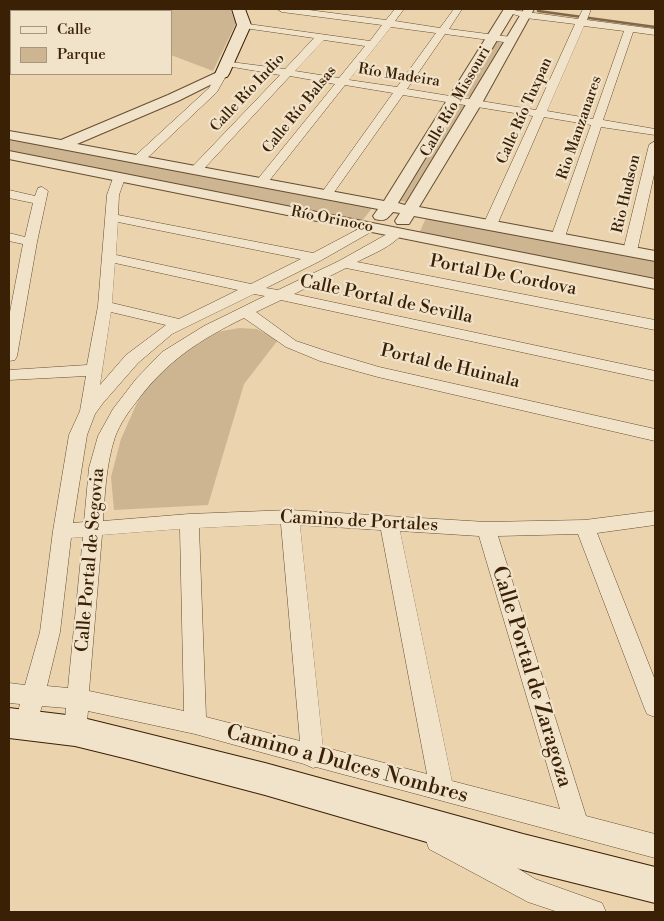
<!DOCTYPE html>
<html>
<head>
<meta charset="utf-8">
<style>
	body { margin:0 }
	#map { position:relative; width:664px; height:921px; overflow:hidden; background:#ead3ad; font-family:"Libre Bodoni",serif }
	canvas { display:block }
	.frame { position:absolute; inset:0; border:10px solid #3a2105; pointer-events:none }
	.legend { position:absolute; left:10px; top:10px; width:162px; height:65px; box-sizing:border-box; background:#f1e2ca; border:1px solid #a8957b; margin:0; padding:6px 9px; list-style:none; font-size:15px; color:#3a2105 }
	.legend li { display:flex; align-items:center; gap:10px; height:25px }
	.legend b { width:25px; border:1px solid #a8957b }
</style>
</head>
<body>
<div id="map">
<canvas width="664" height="921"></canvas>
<div class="frame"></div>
<ul class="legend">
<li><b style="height:6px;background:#f1e2ca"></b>Calle</li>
<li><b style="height:14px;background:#ccb590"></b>Parque</li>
</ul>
</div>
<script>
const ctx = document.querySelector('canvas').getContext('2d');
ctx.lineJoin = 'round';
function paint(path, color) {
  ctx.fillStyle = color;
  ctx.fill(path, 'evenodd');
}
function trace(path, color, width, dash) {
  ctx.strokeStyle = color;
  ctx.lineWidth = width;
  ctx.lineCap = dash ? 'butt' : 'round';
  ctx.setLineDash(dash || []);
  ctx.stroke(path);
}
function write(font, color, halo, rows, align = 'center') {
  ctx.font = font + ' "Libre Bodoni",serif';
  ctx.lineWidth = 4.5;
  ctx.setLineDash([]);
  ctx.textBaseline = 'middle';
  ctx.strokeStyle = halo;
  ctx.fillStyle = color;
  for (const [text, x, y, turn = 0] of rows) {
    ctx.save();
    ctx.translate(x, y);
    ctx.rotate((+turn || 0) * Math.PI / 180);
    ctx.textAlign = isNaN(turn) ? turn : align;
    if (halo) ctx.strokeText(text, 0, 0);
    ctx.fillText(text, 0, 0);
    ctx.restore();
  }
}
const green = new Path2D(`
	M 65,9 L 230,9 L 236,23 L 213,71 L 171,55 L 171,11 L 74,11 Z
	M 494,41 L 505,43 L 473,97 L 463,96 Z
	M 459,103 L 468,104 L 409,202 L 399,201 Z
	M 9,139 L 373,207 L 361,222 L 9,152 Z
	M 427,216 L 655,261 L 655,278 L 419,233 Z
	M 240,328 L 257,329 L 278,340 L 244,384 L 208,505 L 114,510 L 111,477 L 121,439 L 136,405 L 149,381 L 194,341 L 210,333 Z`);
const stream = new Path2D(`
	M 538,11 L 655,27`);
const minor = new Path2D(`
	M 277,9 L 301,9 L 386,20 L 395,9 L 404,9 L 395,21 L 440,28 L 454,9 L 462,9 L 449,29 L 511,37 L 516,40 L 511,43 L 445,34 L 407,89 L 536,110 L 575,24 L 526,18 L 506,12 L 505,9 L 578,19 L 583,9 L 591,9 L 587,20 L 655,29 L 655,35 L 633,32 L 603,120 L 655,129 L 655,135 L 601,127 L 565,237 L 558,241 L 551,237 L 591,125 L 544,117 L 497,225 L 490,229 L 483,225 L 533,116 L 403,95 L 330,198 L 326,199 L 320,195 L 393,93 L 345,85 L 265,186 L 257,186 L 255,183 L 257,180 L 335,84 L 290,76 L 200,173 L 192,173 L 190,170 L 192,167 L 280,75 L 227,66 L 223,65 L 223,61 L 285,69 L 314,38 L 244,28 L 241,27 L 241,23 L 370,41 L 382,25 L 282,12 ZM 584,26 L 624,31 L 593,119 L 547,111 ZM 391,27 L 436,33 L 397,87 L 349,80 ZM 324,40 L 365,46 L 339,78 L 295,71 Z
	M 222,71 L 227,74 L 217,92 L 143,162 L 135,162 L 133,159 L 135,156 L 209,88 L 218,72 Z
	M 655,141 L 655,170 L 637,251 L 630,255 L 623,251 L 649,145 Z
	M 119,174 L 125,178 L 119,195 L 118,215 L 313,253 L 366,225 L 376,225 L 378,228 L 320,261 L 266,288 L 278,290 L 339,261 L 396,229 L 401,230 L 403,233 C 392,247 372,254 357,262 L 655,320 L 655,330 L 346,268 L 294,294 L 655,371 L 655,381 L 281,300 L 256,312 L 296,341 L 332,353 L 379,367 L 655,429 L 655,441 L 378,377 L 320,361 L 286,347 L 244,318 C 199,340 167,361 137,401 C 128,412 120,424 115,437 C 106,465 105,492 103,521 L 189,514 L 290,510 L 486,522 L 585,520 L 655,511 L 655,525 L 597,533 L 655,680 L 655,717 L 647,714 L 644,707 L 578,534 L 498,536 L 586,816 L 655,834 L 655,858 L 316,767 L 313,768 L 304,764 L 195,734 L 88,711 L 86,731 L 83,738 L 75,741 L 67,738 L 64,731 L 66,708 L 42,706 L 34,731 L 26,734 L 18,731 L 15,724 L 20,704 L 9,703 L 9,683 L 25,685 L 40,632 L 53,531 L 69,435 L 80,411 L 86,376 L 9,380 L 9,370 L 87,365 L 98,306 L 107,195 L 113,178 ZM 118,222 L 301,259 L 251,284 L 116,255 ZM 115,263 L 238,290 L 179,319 L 112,303 ZM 254,294 L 265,296 L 204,326 L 162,352 L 136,379 L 113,409 L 98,436 L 89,468 L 84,522 L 73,523 L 87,435 L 95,414 L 103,403 L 138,363 L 172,334 ZM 111,312 L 166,325 L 126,355 L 100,385 ZM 281,524 L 300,741 L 206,717 L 199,528 ZM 300,525 L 381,530 L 427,774 L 323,747 ZM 180,529 L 184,711 L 89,691 L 102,535 ZM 400,531 L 479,536 L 560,809 L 452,781 ZM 83,537 L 68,688 L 47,686 L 60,632 L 71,538 Z
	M 42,187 L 48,191 L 37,242 L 17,356 L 15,360 L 9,361 L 9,317 L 23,244 L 9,241 L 9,233 L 25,237 L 33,203 L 9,198 L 9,190 L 35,196 L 38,188 Z
	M 438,828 L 506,861 L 535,879 L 602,903 L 606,912 L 558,912 L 528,902 L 429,849 L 426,840 L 429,831 Z`);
const tertiary = new Path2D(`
	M 504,9 L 516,9 L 398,203 L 405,205 L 524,9 L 534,9 L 482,103 L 419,207 L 655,251 L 655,261 L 414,216 L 409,224 L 397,224 L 395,221 L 400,213 L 393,212 C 387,219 385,222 375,219 L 373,216 L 378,209 L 9,139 L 9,131 L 61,140 L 168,95 L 222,70 L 226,71 L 228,74 L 226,77 L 178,101 L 77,144 L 384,201 Z
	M 9,151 L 655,279 L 655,289 L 9,159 Z`);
const secondary = new Path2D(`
	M 232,9 L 245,9 L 251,25 L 229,74 L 227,77 L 217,77 L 215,74 L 237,25 Z
	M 9,708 L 75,716 L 128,729 L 265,763 L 523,834 L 655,867 L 655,903 L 523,870 L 265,795 L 128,759 L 75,746 L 9,738 Z`);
const farStreetnames = [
	["Río Madeira",399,76,9],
	["Calle Río Indio",248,93,-47],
	["Calle Río Missouri",456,102,-60],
	["Calle Río Balsas",300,110,-51],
	["Calle Río Tuxpan",525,111,-66],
	["Rio Manzanares",580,128,-71],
	["Rio Hudson",627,194,-77],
	["Río Orinoco",332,220,11]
];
const streetNames = [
	["Portal De Cordova",503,276,11],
	["Calle Portal de Sevilla",386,300,12],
	["Portal de Huinala",450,367,13],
	["Camino de Portales",359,522,3],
	["Calle Portal de Segovia",91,560,-85]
];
const nearStreetnames = [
	["Calle Portal de Zaragoza",531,677,73],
	["Camino a Dulces Nombres",347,765,15]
];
paint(green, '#ccb590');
trace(stream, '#806748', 2.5);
trace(minor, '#664e2f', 1);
trace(tertiary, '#664e2f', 2);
trace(secondary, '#3a2105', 2);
paint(minor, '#f1e2ca');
paint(tertiary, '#f1e2ca');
paint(secondary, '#f1e2ca');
write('15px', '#3a2105', '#f1e2ca', farStreetnames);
write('18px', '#3a2105', '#f1e2ca', streetNames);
write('21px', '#3a2105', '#f1e2ca', nearStreetnames);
</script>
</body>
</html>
